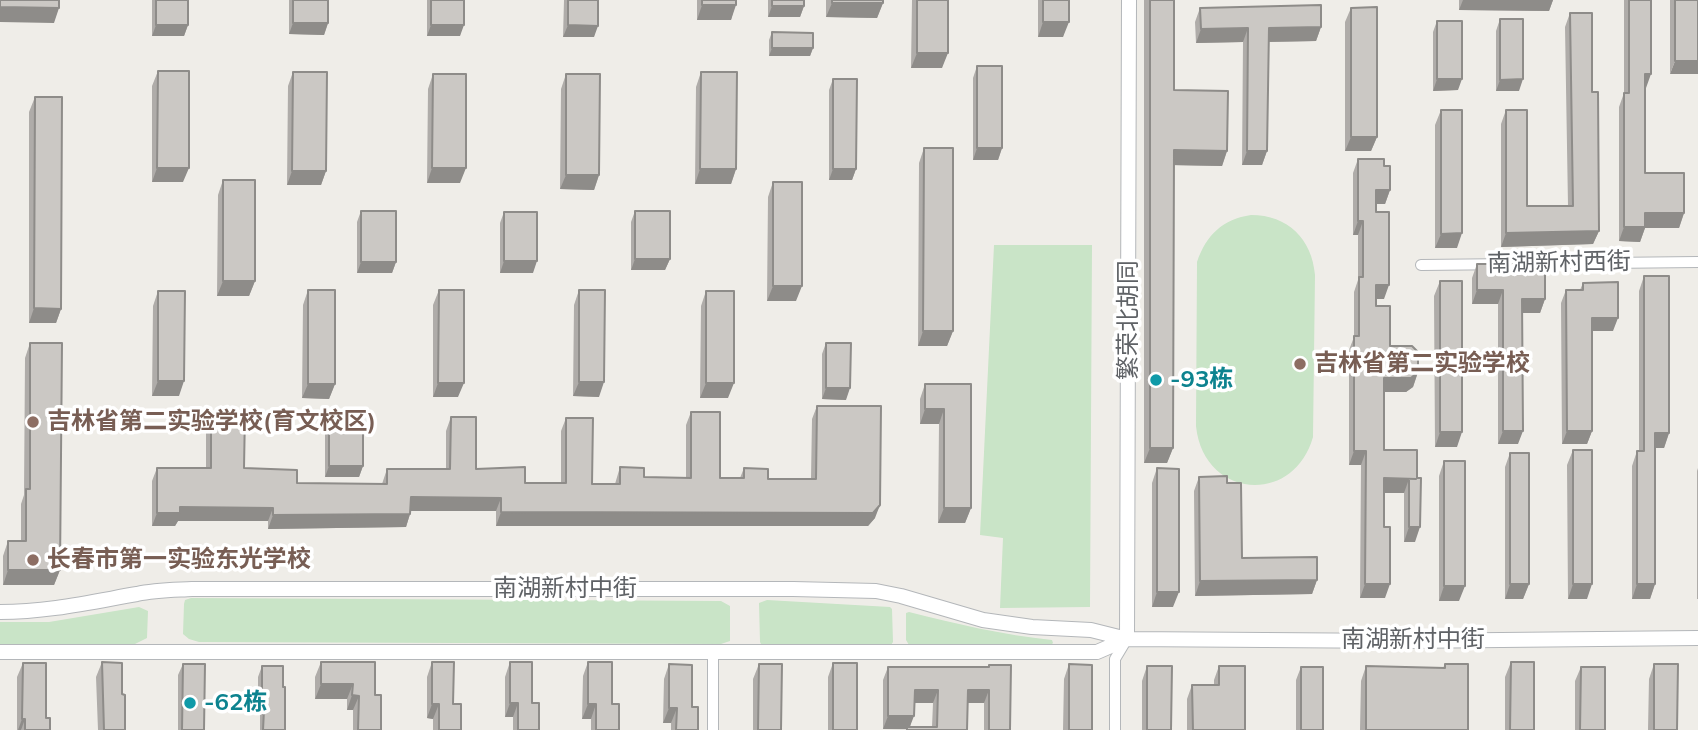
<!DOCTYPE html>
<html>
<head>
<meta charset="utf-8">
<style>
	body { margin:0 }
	canvas { display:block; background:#efede8 }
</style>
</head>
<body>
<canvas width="1698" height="730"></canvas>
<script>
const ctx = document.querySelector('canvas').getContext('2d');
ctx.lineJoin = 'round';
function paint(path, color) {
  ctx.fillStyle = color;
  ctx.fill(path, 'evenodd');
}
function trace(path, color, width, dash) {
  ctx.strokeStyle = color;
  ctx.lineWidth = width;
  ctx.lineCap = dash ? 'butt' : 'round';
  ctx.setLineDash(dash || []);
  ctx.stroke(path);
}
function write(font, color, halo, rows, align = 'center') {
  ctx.font = font + ' Mulish,"Noto Sans SC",sans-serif';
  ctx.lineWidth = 7;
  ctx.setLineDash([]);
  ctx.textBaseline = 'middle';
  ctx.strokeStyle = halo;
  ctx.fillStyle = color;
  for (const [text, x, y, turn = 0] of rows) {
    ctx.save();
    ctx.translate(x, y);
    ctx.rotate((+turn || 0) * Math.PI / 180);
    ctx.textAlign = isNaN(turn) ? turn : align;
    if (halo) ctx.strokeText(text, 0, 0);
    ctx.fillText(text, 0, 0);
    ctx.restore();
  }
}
const green = new Path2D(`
	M 1251,215 C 1288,215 1312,239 1315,275 L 1313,437 C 1293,507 1203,498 1196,426 L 1197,262 C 1206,235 1223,219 1251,215 Z
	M 994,245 L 1092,245 L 1090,607 L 1000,608 L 1003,538 L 980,535 Z
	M 191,598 L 721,601 L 730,606 L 730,641 L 721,644 L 199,642 L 189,639 L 183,634 L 184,604 L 185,600 Z
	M 767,600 L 890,607 L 892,609 L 893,642 L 891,645 L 762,646 L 760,642 L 759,603 Z
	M 139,607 L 148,611 L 147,638 L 133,645 L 0,644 L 0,622 L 49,622 Z
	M 909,612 C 957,624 1003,635 1052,640 L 1053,643 L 1051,645 L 909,645 L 906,640 L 906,613 Z`);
const minor = new Path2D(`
	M 1421,265 L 1698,262
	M 713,654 L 713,730
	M 1115,730 L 1115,659 L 1127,639`);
const tertiary = new Path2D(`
	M 0,612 C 47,612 91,602 137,594 C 155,590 174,590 192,589 L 793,589 L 876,591 L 901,596 L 983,620 L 1032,627 L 1091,630 L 1127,639 L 1403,641 L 1698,638
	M 1127,639 L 1129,0
	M 0,652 L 1097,652 L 1127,639`);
const wall = new Path2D(`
	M 152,0 L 188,0 L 188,25 L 184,36 L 152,36 Z
	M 289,0 L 328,0 L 328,23 L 324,35 L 289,34 Z
	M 427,0 L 464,0 L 460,36 L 427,36 Z
	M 564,0 L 598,0 L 594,37 L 563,37 Z
	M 697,0 L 736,0 L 731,20 L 697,20 Z
	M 768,0 L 804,0 L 804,6 L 800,17 L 768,17 Z
	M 826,0 L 883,0 L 883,3 L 877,18 L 826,17 Z
	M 912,0 L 948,0 L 942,68 L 911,68 Z
	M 1038,0 L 1069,0 L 1063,37 L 1038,37 Z
	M 1144,0 L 1174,0 L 1174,90 L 1227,151 L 1222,166 L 1174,165 L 1173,448 L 1167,463 L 1144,463 Z
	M 1459,0 L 1553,0 L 1549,11 L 1459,10 Z
	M 1624,0 L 1651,0 L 1645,88 L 1645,173 L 1684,213 L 1679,228 L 1645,228 L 1640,242 L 1619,241 L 1619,107 L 1624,93 Z
	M 1670,0 L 1698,0 L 1670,74 Z
	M 1200,8 L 1321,27 L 1316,41 L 1269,42 L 1267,151 L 1262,165 L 1242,165 L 1243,42 L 1196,43 L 1195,22 Z
	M 1351,8 L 1377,137 L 1371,151 L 1345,151 L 1345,22 Z
	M 1570,13 L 1592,92 L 1599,231 L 1593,244 L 1501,247 L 1501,124 L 1506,110 L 1527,206 L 1568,206 L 1565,27 Z
	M 1500,19 L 1519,91 L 1496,91 L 1496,31 Z
	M 1437,21 L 1458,90 L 1433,91 L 1433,32 Z
	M 772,32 L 813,48 L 810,56 L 769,56 L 769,40 Z
	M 977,66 L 1002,148 L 998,160 L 973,160 L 973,78 Z
	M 158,71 L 183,182 L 152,182 L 152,86 Z
	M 293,72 L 326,171 L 321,185 L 287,185 L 288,86 Z
	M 701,72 L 736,169 L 731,184 L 695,184 L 696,87 Z
	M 433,74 L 460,183 L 427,183 L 428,89 Z
	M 566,74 L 599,175 L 594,190 L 560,189 L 561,89 Z
	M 833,79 L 856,169 L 852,180 L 829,180 L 829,90 Z
	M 35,97 L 61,309 L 56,323 L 29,323 L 29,112 Z
	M 1441,110 L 1457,248 L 1435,248 L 1435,125 Z
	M 924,148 L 953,331 L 947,346 L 918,346 L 919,163 Z
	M 1358,159 L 1384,166 L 1390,190 L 1385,204 L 1376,204 L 1384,299 L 1376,299 L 1376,306 L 1390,346 L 1418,372 L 1413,387 L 1406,392 L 1384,392 L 1384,450 L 1417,450 L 1415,542 L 1404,542 L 1404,493 L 1384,493 L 1385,598 L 1360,598 L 1361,465 L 1349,465 L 1349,350 L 1354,337 L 1354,292 L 1358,280 L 1358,235 L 1353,235 L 1353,173 Z
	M 223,180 L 255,281 L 249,296 L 217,296 L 218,195 Z
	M 773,182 L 796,301 L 767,301 L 768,197 Z
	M 361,211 L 396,262 L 392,273 L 357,273 L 357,222 Z
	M 635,211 L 670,259 L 665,270 L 631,270 L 631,222 Z
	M 504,212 L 533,273 L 500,273 L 500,223 Z
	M 1477,264 L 1545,299 L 1540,313 L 1522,313 L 1518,444 L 1498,444 L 1498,304 L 1472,304 L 1472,278 Z
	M 1644,276 L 1669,433 L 1664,448 L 1655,448 L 1655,584 L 1650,599 L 1632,599 L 1632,466 L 1637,451 L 1639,451 L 1639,291 Z
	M 1440,281 L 1457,447 L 1435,447 L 1434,296 Z
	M 1583,283 L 1613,331 L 1592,331 L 1592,431 L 1587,444 L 1562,444 L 1561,303 L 1566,290 L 1580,290 Z
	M 308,290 L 335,384 L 329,399 L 302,398 L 303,305 Z
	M 439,290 L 458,397 L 433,397 L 433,305 Z
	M 579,290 L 599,397 L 573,396 L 574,305 Z
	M 158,291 L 179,396 L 152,396 L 153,306 Z
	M 706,291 L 728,398 L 700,398 L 701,306 Z
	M 30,343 L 60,570 L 54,585 L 3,585 L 3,556 L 8,541 L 21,541 L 21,504 L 24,495 L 25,358 Z
	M 826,343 L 846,400 L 822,399 L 822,354 Z
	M 925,384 L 971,384 L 971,508 L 965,523 L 938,523 L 939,424 L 920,424 L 920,399 Z
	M 817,406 L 875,518 L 868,526 L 496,526 L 496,511 L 410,511 L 410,514 L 406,527 L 268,529 L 268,521 L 178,521 L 175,526 L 152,526 L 152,481 L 157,468 L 206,468 L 206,426 L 211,413 L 244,468 L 297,483 L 382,484 L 387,469 L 446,469 L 446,431 L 451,417 L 476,469 L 525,483 L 561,483 L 561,431 L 566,418 L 592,484 L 615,484 L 620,467 L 644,477 L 686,478 L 686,425 L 691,412 L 720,478 L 740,478 L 744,468 L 768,479 L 811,479 L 812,419 Z
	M 329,415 L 363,466 L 359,477 L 325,477 L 325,426 Z
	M 1573,450 L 1587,599 L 1568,599 L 1567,465 Z
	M 1510,453 L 1529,584 L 1523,599 L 1505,599 L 1505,467 Z
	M 1444,461 L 1459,601 L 1439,601 L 1439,476 Z
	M 1157,468 L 1173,607 L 1152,607 L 1152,483 Z
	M 1698,468 L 1698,599 L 1697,599 L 1697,471 Z
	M 1199,477 L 1227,483 L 1242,558 L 1317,580 L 1312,594 L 1195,596 L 1194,491 Z
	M 102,662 L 122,694 L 125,730 L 98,730 L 96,677 Z
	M 321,662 L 375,695 L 381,730 L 353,730 L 353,710 L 347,710 L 347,699 L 315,699 L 315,677 Z
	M 432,662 L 453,704 L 461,730 L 433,730 L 433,719 L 427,718 L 427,677 Z
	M 510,662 L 532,703 L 539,730 L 513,730 L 513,717 L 505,717 L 505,677 Z
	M 588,662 L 612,704 L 619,730 L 591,730 L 591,719 L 582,719 L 583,676 Z
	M 1511,662 L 1534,730 L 1505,730 L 1505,677 Z
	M 23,663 L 46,718 L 50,730 L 17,730 L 17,677 Z
	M 833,663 L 857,730 L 828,730 L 828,677 Z
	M 183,664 L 204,730 L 178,730 L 178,675 Z
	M 669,664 L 692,707 L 698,730 L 671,730 L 671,723 L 663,723 L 664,679 Z
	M 759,664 L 781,730 L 753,730 L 753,679 Z
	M 1069,664 L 1092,730 L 1063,730 L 1064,679 Z
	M 1445,664 L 1468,730 L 1360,730 L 1361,681 L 1366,666 L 1443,668 Z
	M 1654,664 L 1677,730 L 1648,730 L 1649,679 Z
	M 989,665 L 1010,730 L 984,730 L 984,703 L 968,703 L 967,730 L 883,729 L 883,680 L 888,667 L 989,667 ZM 914,703 L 933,703 L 932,727 L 910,727 Z
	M 262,666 L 283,687 L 285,730 L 260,730 L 260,701 L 258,701 L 258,677 Z
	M 1147,666 L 1171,730 L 1142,730 L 1142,681 Z
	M 1219,666 L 1245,730 L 1187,730 L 1187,699 L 1192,685 L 1214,685 L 1214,680 Z
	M 1301,667 L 1323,730 L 1296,730 L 1296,680 Z
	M 1581,667 L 1605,730 L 1575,730 L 1575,681 Z`);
const shadedWall = new Path2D(`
	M 1463,0 L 1553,0 L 1549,11 L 1459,10 Z
	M 832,3 L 883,3 L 877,18 L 826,17 Z
	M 702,5 L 736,5 L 731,20 L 697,20 Z
	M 772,6 L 804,6 L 800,17 L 768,17 Z
	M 0,7 L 59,8 L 54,23 L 0,22 Z
	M 1043,22 L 1069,22 L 1063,37 L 1038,37 Z
	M 293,23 L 328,23 L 324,35 L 289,34 Z
	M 156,25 L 188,25 L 184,36 L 152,36 Z
	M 431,25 L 464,25 L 460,36 L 427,36 Z
	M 568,25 L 598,26 L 594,37 L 563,37 Z
	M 1321,27 L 1316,41 L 1264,42 L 1269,28 Z
	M 1248,28 L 1243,42 L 1196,43 L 1201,29 Z
	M 772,48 L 813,48 L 810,56 L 769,56 Z
	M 917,53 L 948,53 L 942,68 L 911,68 Z
	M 1675,61 L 1698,61 L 1698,74 L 1670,74 Z
	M 1645,74 L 1651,74 L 1646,88 L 1640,88 Z
	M 1437,79 L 1462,79 L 1458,90 L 1433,91 Z
	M 1523,79 L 1519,91 L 1496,91 L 1500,80 Z
	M 1351,137 L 1377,137 L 1371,151 L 1345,151 Z
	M 977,148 L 1002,148 L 998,160 L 973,160 Z
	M 1174,150 L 1227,151 L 1222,166 L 1168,165 Z
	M 1247,151 L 1267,151 L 1262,165 L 1242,165 Z
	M 157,168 L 189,168 L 183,182 L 152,182 Z
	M 432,168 L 466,168 L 460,183 L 427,183 Z
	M 700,169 L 736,169 L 731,184 L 695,184 Z
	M 833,169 L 856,169 L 852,180 L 829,180 Z
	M 292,171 L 326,171 L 321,185 L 287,185 Z
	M 566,175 L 599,175 L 594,190 L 560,189 Z
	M 1376,190 L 1390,190 L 1385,204 L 1370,204 Z
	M 1645,213 L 1684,213 L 1679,228 L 1645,228 L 1640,242 L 1619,241 L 1624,227 Z
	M 1358,221 L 1363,221 L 1358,235 L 1353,235 Z
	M 1599,231 L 1593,244 L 1501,247 L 1506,233 Z
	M 1462,233 L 1457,248 L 1435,248 L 1441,234 Z
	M 635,259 L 670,259 L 665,270 L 631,270 Z
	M 504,261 L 537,261 L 533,273 L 500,273 Z
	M 361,262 L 396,262 L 392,273 L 357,273 Z
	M 223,281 L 255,281 L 249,296 L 217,296 Z
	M 1376,285 L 1389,285 L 1384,299 L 1371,299 Z
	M 773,286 L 802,286 L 796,301 L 767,301 Z
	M 1477,290 L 1503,290 L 1498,304 L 1472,304 Z
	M 1522,299 L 1545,299 L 1540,313 L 1518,313 Z
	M 34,308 L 61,309 L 56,323 L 29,323 Z
	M 1592,318 L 1618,318 L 1613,331 L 1587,331 Z
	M 923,331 L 953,331 L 947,346 L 918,346 Z
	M 1418,372 L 1413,387 L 1406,392 L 1379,392 L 1384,378 Z
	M 158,381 L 184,381 L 179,396 L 152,396 Z
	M 579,382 L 604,382 L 599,397 L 573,396 Z
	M 438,383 L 464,383 L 458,397 L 433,397 Z
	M 706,383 L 734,383 L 728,398 L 700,398 Z
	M 308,384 L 335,384 L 329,399 L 302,398 Z
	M 826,388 L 850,388 L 846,400 L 822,399 Z
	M 925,409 L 944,409 L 939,424 L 920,424 Z
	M 1503,431 L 1523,431 L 1518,444 L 1498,444 Z
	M 1567,431 L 1592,431 L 1587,444 L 1562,444 Z
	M 1440,432 L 1462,432 L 1457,447 L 1435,447 Z
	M 1655,433 L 1669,433 L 1664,448 L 1650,448 Z
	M 1150,448 L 1173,448 L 1167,463 L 1144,463 Z
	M 1354,451 L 1366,451 L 1361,465 L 1349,465 Z
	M 329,466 L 363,466 L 359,477 L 325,477 Z
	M 1384,478 L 1416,479 L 1409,479 L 1404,493 L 1379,493 Z
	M 411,497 L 501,498 L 496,511 L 406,511 Z
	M 880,505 L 875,518 L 868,526 L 496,526 L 501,512 Z
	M 180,507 L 273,508 L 268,521 L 178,521 L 175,526 L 152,526 L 157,513 Z
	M 944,508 L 971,508 L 965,523 L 938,523 Z
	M 410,514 L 406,527 L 268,529 L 273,515 Z
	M 1409,527 L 1420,527 L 1415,542 L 1404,542 Z
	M 8,570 L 60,570 L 54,585 L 3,585 Z
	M 1317,580 L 1312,594 L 1195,596 L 1200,581 Z
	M 1365,584 L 1390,584 L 1385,598 L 1360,598 Z
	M 1510,584 L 1529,584 L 1523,599 L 1505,599 Z
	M 1573,584 L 1592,584 L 1587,599 L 1568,599 Z
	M 1637,584 L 1655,584 L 1650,599 L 1632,599 Z
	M 1444,586 L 1465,586 L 1459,601 L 1439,601 Z
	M 1157,592 L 1179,592 L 1173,607 L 1152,607 Z
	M 321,684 L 353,684 L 347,699 L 315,699 Z
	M 262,690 L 265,690 L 260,701 L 258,701 Z
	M 915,690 L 938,690 L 933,703 L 910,703 Z
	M 968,690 L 989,690 L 984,703 L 963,703 Z
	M 352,695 L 359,696 L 353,710 L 347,710 Z
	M 510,703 L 518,703 L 513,717 L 505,717 Z
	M 432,704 L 439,704 L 433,719 L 427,718 Z
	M 588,704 L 596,704 L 591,719 L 582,719 Z
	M 669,708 L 677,708 L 671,723 L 663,723 Z
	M 888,716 L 914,716 L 909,729 L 883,729 Z
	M 22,719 L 25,719 L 21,730 L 18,730 Z`);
const building = new Path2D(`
	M 0,0 L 59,0 L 59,8 L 0,7 Z
	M 156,0 L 188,0 L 188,25 L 156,25 Z
	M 293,0 L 328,0 L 328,23 L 293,23 Z
	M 431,0 L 464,0 L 464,25 L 431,25 Z
	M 568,0 L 598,0 L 598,26 L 568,25 Z
	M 702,0 L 736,0 L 736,5 L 702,5 Z
	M 772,0 L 804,0 L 804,6 L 772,6 Z
	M 832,0 L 883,0 L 883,3 L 832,3 Z
	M 917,0 L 948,0 L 948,53 L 917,53 Z
	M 1043,0 L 1069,0 L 1069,22 L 1043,22 Z
	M 1150,0 L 1174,0 L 1174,90 L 1228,91 L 1227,151 L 1174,150 L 1173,448 L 1150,448 Z
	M 1629,0 L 1651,0 L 1651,74 L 1645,74 L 1645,173 L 1684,173 L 1684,213 L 1645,213 L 1645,227 L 1624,227 L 1624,93 L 1629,93 Z
	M 1675,0 L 1698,0 L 1698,61 L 1675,61 Z
	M 1321,5 L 1321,27 L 1269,28 L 1267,151 L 1247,151 L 1248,28 L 1201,29 L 1200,8 Z
	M 1377,7 L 1377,137 L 1351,137 L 1351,8 Z
	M 1570,13 L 1592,13 L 1592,92 L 1598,92 L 1599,231 L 1506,233 L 1506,110 L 1527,110 L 1527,206 L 1573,206 Z
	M 1500,19 L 1523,19 L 1523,79 L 1500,80 Z
	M 1437,21 L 1462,21 L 1462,79 L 1437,79 Z
	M 772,32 L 813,33 L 813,48 L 772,48 Z
	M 977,66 L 1002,66 L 1002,148 L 977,148 Z
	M 158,71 L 189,71 L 189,168 L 157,168 Z
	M 293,72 L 327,72 L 326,171 L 292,171 Z
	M 701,72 L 737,72 L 736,169 L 700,169 Z
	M 433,74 L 466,74 L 466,168 L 432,168 Z
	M 566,74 L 600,74 L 599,175 L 566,175 Z
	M 833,79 L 857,79 L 856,169 L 833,169 Z
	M 35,97 L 62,97 L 61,309 L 34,308 Z
	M 1441,110 L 1462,110 L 1462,233 L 1441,234 Z
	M 924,148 L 953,148 L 953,331 L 923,331 Z
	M 1358,159 L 1384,159 L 1384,166 L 1390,166 L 1390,190 L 1376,190 L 1376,212 L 1389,212 L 1389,285 L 1376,285 L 1376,306 L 1390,306 L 1390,346 L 1412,346 L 1418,352 L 1418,372 L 1411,378 L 1384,378 L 1384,450 L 1417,450 L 1417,478 L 1421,478 L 1420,527 L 1409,527 L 1409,479 L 1416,479 L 1384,478 L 1384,527 L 1390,527 L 1390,584 L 1365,584 L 1366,451 L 1354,451 L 1354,336 L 1359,336 L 1359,277 L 1363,277 L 1363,221 L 1358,221 Z
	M 223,180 L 255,180 L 255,281 L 223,281 Z
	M 773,182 L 802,182 L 802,286 L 773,286 Z
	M 361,211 L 396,211 L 396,262 L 361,262 Z
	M 635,211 L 670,211 L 670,259 L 635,259 Z
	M 504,212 L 537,212 L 537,261 L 504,261 Z
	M 1477,264 L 1545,264 L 1545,299 L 1522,299 L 1523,431 L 1503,431 L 1503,290 L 1477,290 Z
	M 1644,276 L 1669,276 L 1669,433 L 1655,433 L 1655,584 L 1637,584 L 1637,451 L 1644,451 Z
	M 1440,281 L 1462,281 L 1462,432 L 1440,432 Z
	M 1618,282 L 1618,318 L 1592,318 L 1592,431 L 1567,431 L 1566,290 L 1583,290 L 1583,283 Z
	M 308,290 L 335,290 L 335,384 L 308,384 Z
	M 439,290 L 464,290 L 464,383 L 438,383 Z
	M 579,290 L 605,290 L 604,382 L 579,382 Z
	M 158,291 L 185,291 L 184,381 L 158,381 Z
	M 706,291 L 734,291 L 734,383 L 706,383 Z
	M 30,343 L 62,343 L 60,570 L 8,570 L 8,541 L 26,541 L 26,489 L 30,489 Z
	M 826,343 L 851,343 L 850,388 L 826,388 Z
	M 925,384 L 971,384 L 971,508 L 944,508 L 944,409 L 925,409 Z
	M 817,406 L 881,406 L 880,505 L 873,513 L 501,512 L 501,498 L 411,497 L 410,514 L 273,515 L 273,508 L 180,507 L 180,513 L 157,513 L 157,468 L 211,468 L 211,413 L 245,413 L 244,468 L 297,470 L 297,483 L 387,484 L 387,469 L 450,469 L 451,417 L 476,417 L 476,469 L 525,467 L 525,483 L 566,483 L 566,418 L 593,418 L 592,484 L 620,484 L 620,467 L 644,468 L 644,477 L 691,478 L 691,412 L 720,412 L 720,478 L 744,478 L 744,468 L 768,469 L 768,479 L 816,479 Z
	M 329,415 L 363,415 L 363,466 L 329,466 Z
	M 1573,450 L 1592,450 L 1592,584 L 1573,584 Z
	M 1510,453 L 1529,453 L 1529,584 L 1510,584 Z
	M 1444,461 L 1465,461 L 1465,586 L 1444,586 Z
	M 1157,468 L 1179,469 L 1179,592 L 1157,592 Z
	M 1227,476 L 1227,483 L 1241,483 L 1242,558 L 1317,557 L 1317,580 L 1200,581 L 1199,477 Z
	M 102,662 L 122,663 L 122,694 L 125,695 L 125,730 L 104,730 Z
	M 321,662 L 375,662 L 375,695 L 381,695 L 381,730 L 358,730 L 359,696 L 352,695 L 353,684 L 321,684 Z
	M 432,662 L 454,662 L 453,704 L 461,704 L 461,730 L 439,730 L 439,704 L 432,704 Z
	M 510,662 L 532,662 L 532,703 L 539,703 L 539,730 L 518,730 L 518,703 L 510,703 Z
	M 588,662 L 612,662 L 612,704 L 619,704 L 619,730 L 596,730 L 596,704 L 588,704 Z
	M 1511,662 L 1534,662 L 1534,730 L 1510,730 Z
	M 23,663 L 46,663 L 46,718 L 50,718 L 50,730 L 25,730 L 25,719 L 22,719 Z
	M 833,663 L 857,663 L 857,730 L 833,730 Z
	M 183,664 L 205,664 L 204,730 L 182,730 Z
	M 669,664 L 692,665 L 692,707 L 698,707 L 698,730 L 676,730 L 677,708 L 669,708 Z
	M 759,664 L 782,664 L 781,730 L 758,730 Z
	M 1069,664 L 1092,665 L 1092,730 L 1069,730 Z
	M 1445,664 L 1468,664 L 1468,730 L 1366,730 L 1366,666 L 1445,668 Z
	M 1654,664 L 1678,664 L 1677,730 L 1654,730 Z
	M 989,665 L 1011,665 L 1010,730 L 989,730 L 989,690 L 968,690 L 967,730 L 907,730 L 907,727 L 937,727 L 938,690 L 915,690 L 914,716 L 888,716 L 888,667 L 989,667 Z
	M 262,666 L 283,666 L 283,687 L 285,687 L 285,730 L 263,730 L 265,690 L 262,690 Z
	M 1147,666 L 1172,666 L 1171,730 L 1147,730 Z
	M 1219,666 L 1245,666 L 1245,730 L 1193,730 L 1192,685 L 1219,685 Z
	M 1301,667 L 1323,667 L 1323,730 L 1301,730 Z
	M 1581,667 L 1605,667 L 1605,730 L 1580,730 Z`);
const markers = [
	[1300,364,7,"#8d6e63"],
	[1156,380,7,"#0f9aa8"],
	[33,422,7,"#8d6e63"],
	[33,560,7,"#8d6e63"],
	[190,703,7,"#0f9aa8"]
];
const streetNames = [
	["南湖新村西街",1559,263,-1],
	["繁荣北胡同",1129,320,-90],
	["南湖新村中街",565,589],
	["南湖新村中街",1413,640]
];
const educationNames = [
	["吉林省第二实验学校",1314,364],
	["吉林省第二实验学校(育文校区)",47,422],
	["长春市第一实验东光学校",47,560]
];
const cultureNames = [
	["-93栋",1170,380],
	["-62栋",204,703]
];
paint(green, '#c9e4c7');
trace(minor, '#b4b7ba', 12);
trace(tertiary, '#b4b7ba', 16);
trace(minor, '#fff', 10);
trace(tertiary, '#fff', 14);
paint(wall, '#afaca9');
paint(shadedWall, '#8e8c89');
paint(building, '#cbc8c4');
trace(building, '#8e8c89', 2);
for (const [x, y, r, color] of markers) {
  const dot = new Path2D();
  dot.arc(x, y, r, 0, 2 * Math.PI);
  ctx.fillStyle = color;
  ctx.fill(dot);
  trace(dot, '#fff', 2.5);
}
write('24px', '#5f6266', '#fff', streetNames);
write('bold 24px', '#785e54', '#fff', educationNames, 'left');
write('bold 24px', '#0d838f', '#fff', cultureNames, 'left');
</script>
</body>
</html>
